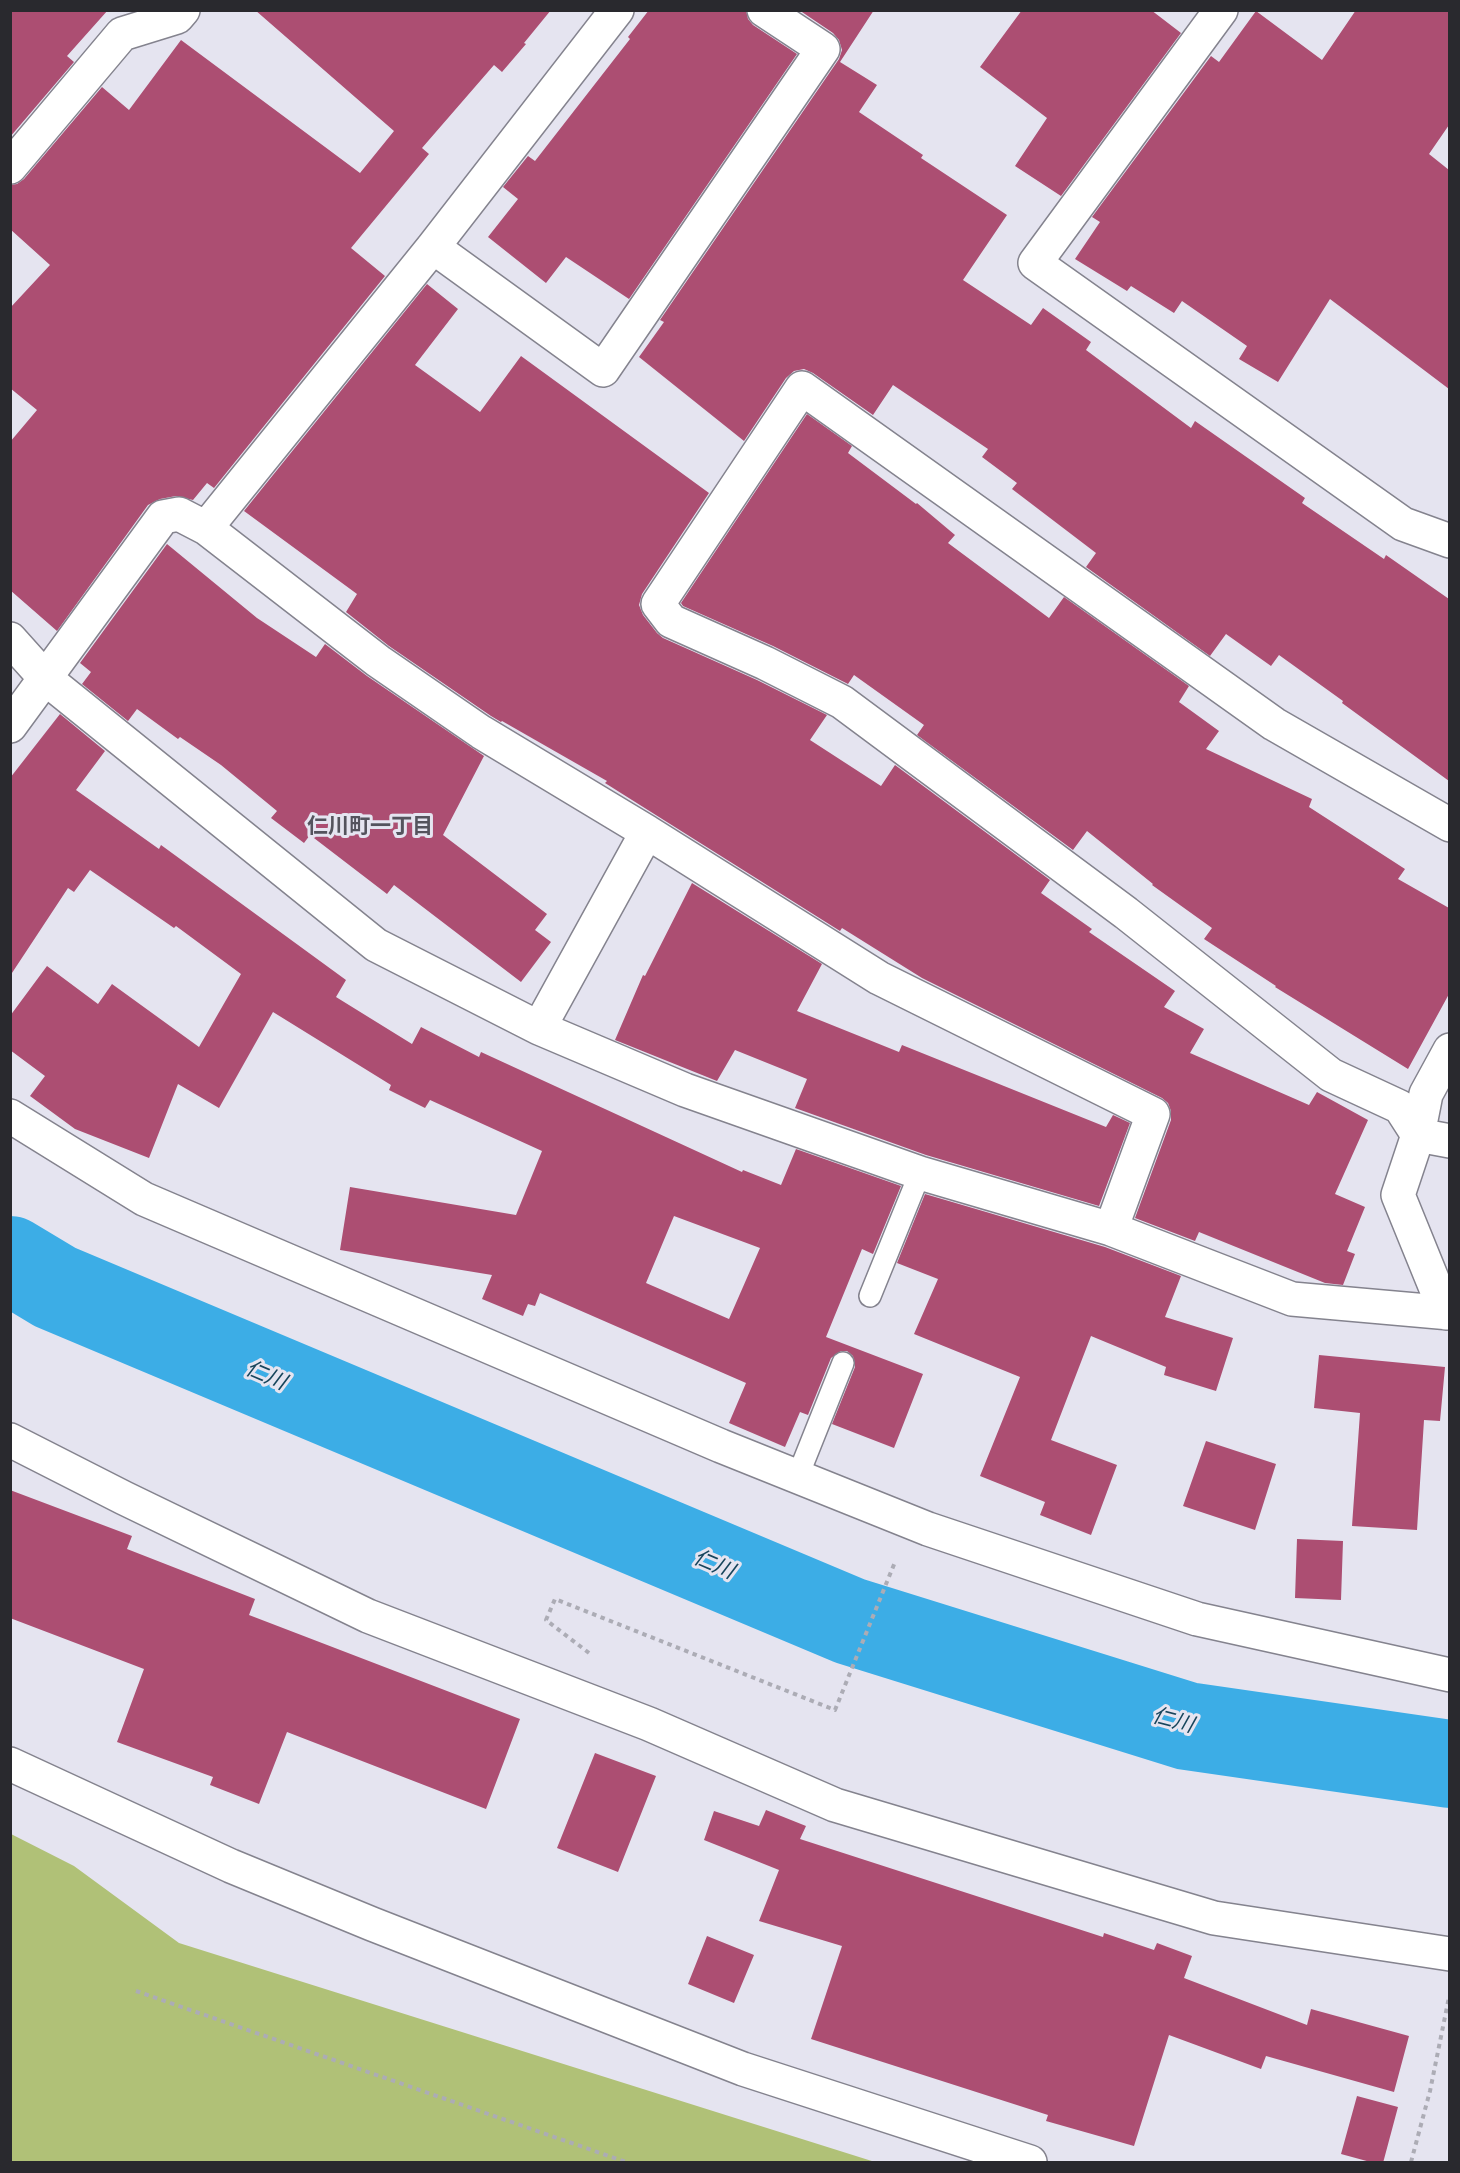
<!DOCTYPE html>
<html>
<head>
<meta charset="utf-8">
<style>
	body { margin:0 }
	#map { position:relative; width:1460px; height:2173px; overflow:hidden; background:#e5e4f0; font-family:Ubuntu,sans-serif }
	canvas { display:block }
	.frame { position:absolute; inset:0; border:12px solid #29292e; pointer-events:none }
</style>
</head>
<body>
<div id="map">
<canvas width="1460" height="2173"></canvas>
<div class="frame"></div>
</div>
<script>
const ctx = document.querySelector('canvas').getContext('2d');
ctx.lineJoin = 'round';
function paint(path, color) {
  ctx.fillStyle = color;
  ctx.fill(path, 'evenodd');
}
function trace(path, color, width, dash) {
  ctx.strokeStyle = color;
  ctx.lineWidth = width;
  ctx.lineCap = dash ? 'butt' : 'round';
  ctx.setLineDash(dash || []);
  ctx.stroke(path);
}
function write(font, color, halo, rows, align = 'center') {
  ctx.font = font + ' Ubuntu,"Noto Sans JP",sans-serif';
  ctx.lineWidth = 6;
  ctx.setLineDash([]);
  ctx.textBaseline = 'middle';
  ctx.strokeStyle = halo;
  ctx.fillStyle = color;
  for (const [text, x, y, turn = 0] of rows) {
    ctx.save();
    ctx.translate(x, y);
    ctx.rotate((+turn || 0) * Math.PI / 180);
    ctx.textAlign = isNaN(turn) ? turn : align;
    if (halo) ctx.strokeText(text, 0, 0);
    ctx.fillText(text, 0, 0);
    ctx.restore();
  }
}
const green = new Path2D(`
	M 11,1834 L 74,1866 L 179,1943 L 875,2162 L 11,2162 Z`);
const river = new Path2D(`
	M 10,1260 L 55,1287 L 850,1621 L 1187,1726 L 1450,1764`);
const building = new Path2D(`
	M 10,10 L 108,10 L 67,56 L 74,62 L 10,137 Z
	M 255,10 L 551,10 L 524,43 L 526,44 L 502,72 L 494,65 L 422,148 L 429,154 L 351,248 L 385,276 L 214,488 L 207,483 L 193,500 L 176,496 L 160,499 L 148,505 L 57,631 L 10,590 L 10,442 L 37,410 L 10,388 L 10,308 L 50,265 L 10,229 L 10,185 L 17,184 L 24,179 L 102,87 L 129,110 L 181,40 L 360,173 L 394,131 Z
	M 649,10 L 746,10 L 748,19 L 753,25 L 797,54 L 629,299 L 566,257 L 546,283 L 488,237 L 518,199 L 503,187 L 528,156 L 535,161 L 630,39 L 628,37 Z
	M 799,10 L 874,10 L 840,62 L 877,85 L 859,112 L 923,155 L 921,158 L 1007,215 L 963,280 L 1031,325 L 1043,308 L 1091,342 L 1086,350 L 1191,428 L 1195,421 L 1305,498 L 1302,503 L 1384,559 L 1386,555 L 1449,599 L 1449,781 L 1342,703 L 1343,701 L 1279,655 L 1271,666 L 1226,634 L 1210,656 L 1086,567 L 1096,553 L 1012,489 L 1017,483 L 982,457 L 988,449 L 893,385 L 873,415 L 813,373 L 804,369 L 794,371 L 786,378 L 744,441 L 639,357 L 664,322 L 660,320 L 839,59 L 842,50 L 839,40 L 833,33 Z
	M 1022,10 L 1151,10 L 1181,33 L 1061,196 L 1015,166 L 1047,118 L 980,67 Z
	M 1356,10 L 1449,10 L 1449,125 L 1429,154 L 1449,170 L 1449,389 L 1330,299 L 1278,382 L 1239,359 L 1247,346 L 1182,301 L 1174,313 L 1131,286 L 1127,291 L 1075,259 L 1100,222 L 1092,217 L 1211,56 L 1219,62 L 1256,11 L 1322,60 Z
	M 427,284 L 458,309 L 415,365 L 480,412 L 521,356 L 709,493 L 642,594 L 639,605 L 643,615 L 657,633 L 663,638 L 757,680 L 827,715 L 810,740 L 881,786 L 895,765 L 1050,880 L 1041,893 L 1092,929 L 1089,932 L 1175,991 L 1164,1007 L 1204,1029 L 1190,1053 L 1309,1105 L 1317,1092 L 1368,1120 L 1335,1194 L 1365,1207 L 1347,1251 L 1355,1254 L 1343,1285 L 1325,1283 L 1199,1232 L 1195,1241 L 1135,1218 L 1171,1120 L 1171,1111 L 1168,1103 L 1162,1098 L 922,978 L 842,928 L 840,931 L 605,783 L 607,781 L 502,721 L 501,722 L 491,716 L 389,646 L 346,612 L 357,594 L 244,511 Z
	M 807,414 L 852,446 L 848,453 L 916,504 L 917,503 L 955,535 L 948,543 L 1049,618 L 1064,597 L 1189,686 L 1179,702 L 1219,731 L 1206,749 L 1312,799 L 1309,807 L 1405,869 L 1398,879 L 1449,908 L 1449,994 L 1408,1069 L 1275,987 L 1276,986 L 1204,939 L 1212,928 L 1152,885 L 1153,884 L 1087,831 L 1073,850 L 917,735 L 924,725 L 854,675 L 848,684 L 773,646 L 683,606 L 681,603 Z
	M 167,544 L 257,618 L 316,657 L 325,644 L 367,676 L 484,756 L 443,835 L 547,914 L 535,930 L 551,942 L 521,982 L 394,885 L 387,894 L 310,835 L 304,843 L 271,818 L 277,811 L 221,765 L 180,737 L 178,739 L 137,709 L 128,721 L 82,684 L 91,672 L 80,663 Z
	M 60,714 L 105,751 L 76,790 L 159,849 L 161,845 L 346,980 L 336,997 L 412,1044 L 421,1027 L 479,1057 L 481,1052 L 742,1172 L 743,1170 L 781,1185 L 796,1149 L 901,1186 L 873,1254 L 862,1249 L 826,1337 L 923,1374 L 894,1448 L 832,1424 L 855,1367 L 853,1356 L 847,1351 L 841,1351 L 831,1358 L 808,1415 L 800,1412 L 785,1447 L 729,1423 L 746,1383 L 540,1293 L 535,1306 L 528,1304 L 523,1316 L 482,1299 L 492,1275 L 340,1250 L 350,1187 L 516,1215 L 542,1151 L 430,1100 L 425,1108 L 389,1090 L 391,1085 L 273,1012 L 219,1108 L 178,1084 L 149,1158 L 75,1129 L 30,1096 L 45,1076 L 10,1050 L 10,1016 L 47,966 L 98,1004 L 112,984 L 199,1047 L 241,974 L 176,926 L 174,928 L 90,870 L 74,892 L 68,888 L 10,976 L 10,778 ZM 674,1216 L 760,1248 L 729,1319 L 646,1283 Z
	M 692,883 L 822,964 L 797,1011 L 899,1052 L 902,1045 L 1106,1127 L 1113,1115 L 1130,1123 L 1099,1206 L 926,1155 L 795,1108 L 807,1079 L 735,1050 L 717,1081 L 615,1040 L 643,975 L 645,976 Z
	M 925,1194 L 1105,1247 L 1181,1276 L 1165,1317 L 1233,1338 L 1216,1391 L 1164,1375 L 1166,1367 L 1091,1336 L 1051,1440 L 1117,1465 L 1091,1535 L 1040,1515 L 1045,1502 L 980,1476 L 1020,1377 L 914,1334 L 938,1279 L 897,1263 Z
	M 1319,1355 L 1445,1367 L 1440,1421 L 1424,1420 L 1417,1530 L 1352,1526 L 1360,1413 L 1314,1408 Z
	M 1206,1441 L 1276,1464 L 1255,1530 L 1183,1506 Z
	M 10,1490 L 132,1536 L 127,1549 L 255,1599 L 249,1615 L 520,1719 L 486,1809 L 287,1732 L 259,1804 L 210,1785 L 213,1777 L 117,1742 L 144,1669 L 10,1618 Z
	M 1297,1539 L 1343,1541 L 1341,1600 L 1295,1598 Z
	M 595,1753 L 656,1776 L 618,1872 L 557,1848 Z
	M 766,1810 L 806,1826 L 800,1839 L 1103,1937 L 1104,1933 L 1154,1950 L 1157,1943 L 1192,1956 L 1184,1978 L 1307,2025 L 1311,2009 L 1409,2036 L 1394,2092 L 1266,2056 L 1261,2069 L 1169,2035 L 1134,2146 L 1046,2121 L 1048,2115 L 811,2039 L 842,1946 L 759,1921 L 779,1870 L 704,1840 L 714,1811 L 759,1826 Z
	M 707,1936 L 754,1955 L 734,2003 L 688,1984 Z
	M 1357,2096 L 1398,2107 L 1383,2163 L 1374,2163 L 1341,2154 Z`);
const path = new Path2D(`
	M 589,1653 L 546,1620 L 555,1599 L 835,1710 L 895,1562
	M 136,1991 L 626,2162
	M 1411,2162 L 1430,2091 L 1449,1997`);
const service = new Path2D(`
	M 870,1296 L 920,1173
	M 797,1478 L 843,1363`);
const minor = new Path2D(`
	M 1221,10 L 1035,263 L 1403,524 L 1450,541
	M 10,167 L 122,34 L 177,17 L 183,10
	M 433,247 L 603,370 L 823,49 L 764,10
	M 206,528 L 378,661 L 481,732 L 647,832 L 539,1028
	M 10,639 L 45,678 L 376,945 L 539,1028 L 685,1090 L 920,1173 L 1111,1229 L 1292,1299 L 1450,1313
	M 10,726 L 163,517 L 179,514 L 206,528 L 433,247 L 617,10
	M 1450,825 L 1274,724 L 802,388 L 658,604 L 671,621 L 765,663 L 842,702 L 1126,913 L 1331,1075 L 1400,1107 L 1418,1135 L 1450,1141
	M 647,832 L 879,978 L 1153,1114 L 1111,1229
	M 10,1116 L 144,1199 L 721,1446 L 928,1529 L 1197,1619 L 1450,1675
	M 1446,1313 L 1398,1195 L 1418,1135 L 1426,1094 L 1450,1050
	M 10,1440 L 124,1498 L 368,1616 L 649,1724 L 835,1805 L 1214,1918 L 1450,1954`);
const tertiary = new Path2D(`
	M 10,1764 L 231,1866 L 372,1924 L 743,2069 L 1030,2162`);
const neighbourhoodNames = [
	["仁川町一丁目",370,826]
];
const waterNames = [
	["仁川",266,1375,23],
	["仁川",714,1564,23],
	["仁川",1173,1720,15]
];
paint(green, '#b0c177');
trace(river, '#3cade6', 88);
paint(building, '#ac4e72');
trace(service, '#84838e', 24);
trace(minor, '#84838e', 36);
trace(tertiary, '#84838e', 36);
trace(path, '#acacb5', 4, [4.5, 4.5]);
trace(service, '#fff', 21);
trace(minor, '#fff', 33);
trace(tertiary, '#fff', 33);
write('bold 21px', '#54535d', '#e5e4f0', neighbourhoodNames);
write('italic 21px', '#17455c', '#e5e4f0', waterNames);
</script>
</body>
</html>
